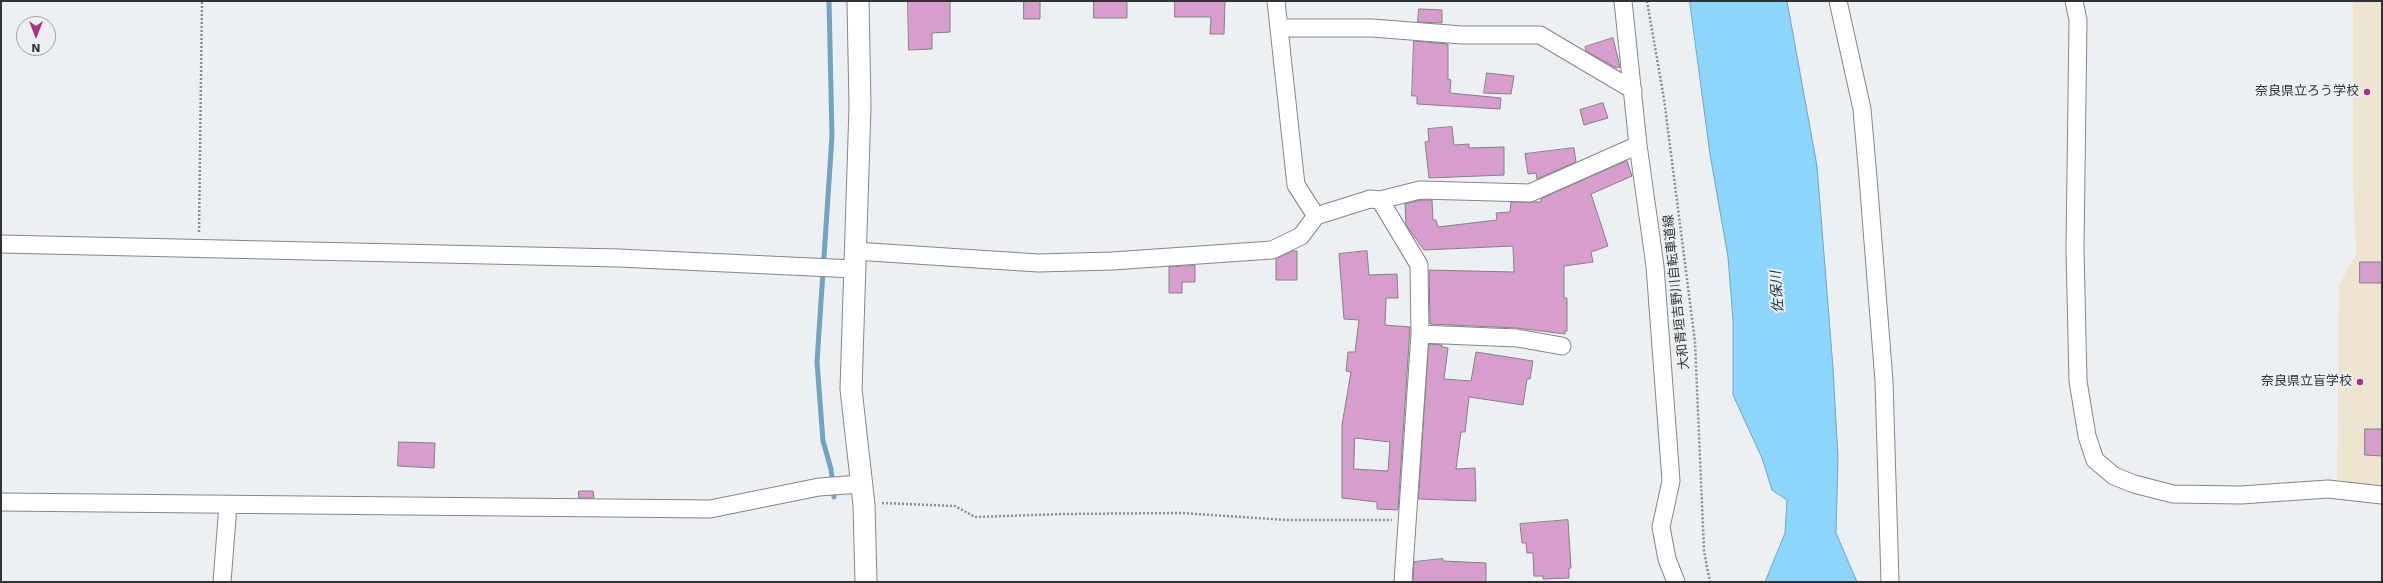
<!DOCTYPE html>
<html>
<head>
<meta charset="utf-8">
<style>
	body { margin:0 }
	#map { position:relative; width:2383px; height:583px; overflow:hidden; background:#edf0f2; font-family:"DejaVu Sans",sans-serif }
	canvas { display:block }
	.frame { position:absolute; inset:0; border:2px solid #313233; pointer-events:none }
	.north { position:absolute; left:16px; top:16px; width:40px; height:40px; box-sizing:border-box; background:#edf0f2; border:1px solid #a2a4a6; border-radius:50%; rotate:180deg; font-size:11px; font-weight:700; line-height:16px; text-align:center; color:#313233 }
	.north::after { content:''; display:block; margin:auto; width:14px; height:18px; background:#a83086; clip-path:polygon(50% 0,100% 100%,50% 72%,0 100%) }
</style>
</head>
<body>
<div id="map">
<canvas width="2383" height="583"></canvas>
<div class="frame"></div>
<div class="north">N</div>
</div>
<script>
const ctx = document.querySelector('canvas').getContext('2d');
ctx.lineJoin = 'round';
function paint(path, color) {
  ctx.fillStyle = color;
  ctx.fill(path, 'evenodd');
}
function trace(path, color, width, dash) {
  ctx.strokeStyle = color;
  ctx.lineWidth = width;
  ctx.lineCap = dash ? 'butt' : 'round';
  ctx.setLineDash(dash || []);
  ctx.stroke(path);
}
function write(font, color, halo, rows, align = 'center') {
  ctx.font = font + ' "DejaVu Sans","Noto Sans JP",sans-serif';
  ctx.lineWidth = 4;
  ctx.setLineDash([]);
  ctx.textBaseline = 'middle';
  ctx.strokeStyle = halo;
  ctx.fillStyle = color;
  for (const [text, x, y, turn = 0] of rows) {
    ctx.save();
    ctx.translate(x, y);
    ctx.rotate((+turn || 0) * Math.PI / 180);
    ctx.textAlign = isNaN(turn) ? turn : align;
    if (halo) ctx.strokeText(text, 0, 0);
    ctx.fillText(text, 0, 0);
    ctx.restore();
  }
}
const education = new Path2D(`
	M 2353,1 L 2382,1 L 2382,488 L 2341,485 L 2337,478 L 2339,285 L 2356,254 L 2353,183 Z`);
const water = new Path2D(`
	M 1690,1 L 1787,1 L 1817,166 L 1833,368 L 1838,457 L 1836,533 L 1857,582 L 1765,582 L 1785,533 L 1787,500 L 1772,490 L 1762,458 L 1733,395 L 1733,320 L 1728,257 L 1710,154 Z`);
const stream = new Path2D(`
	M 829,1 L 832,136 L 817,362 L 823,441 L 831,469 L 834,497`);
const building = new Path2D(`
	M 908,1 L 950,1 L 950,32 L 932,33 L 932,49 L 909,50 Z
	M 1024,1 L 1040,1 L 1040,19 L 1024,19 Z
	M 1094,1 L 1127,1 L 1127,18 L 1094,18 Z
	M 1175,1 L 1225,1 L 1224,34 L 1210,34 L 1211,17 L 1175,17 Z
	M 1419,9 L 1442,10 L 1442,23 L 1418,22 Z
	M 1613,38 L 1620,67 L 1616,68 L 1586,51 L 1585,47 Z
	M 1414,41 L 1448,44 L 1448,79 L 1451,80 L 1450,93 L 1501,98 L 1500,109 L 1417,104 L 1417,96 L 1412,96 Z
	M 1487,73 L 1514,76 L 1511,94 L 1484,93 Z
	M 1603,103 L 1608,118 L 1584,125 L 1580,110 Z
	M 1452,127 L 1454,145 L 1469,144 L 1469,148 L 1504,147 L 1504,175 L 1429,178 L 1425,142 L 1429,141 L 1428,129 Z
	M 1574,148 L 1576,162 L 1537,179 L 1536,173 L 1528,174 L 1525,154 Z
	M 1627,161 L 1632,176 L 1591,194 L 1608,246 L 1591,252 L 1593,262 L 1564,266 L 1564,298 L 1567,298 L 1567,331 L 1565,331 L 1565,334 L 1517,328 L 1430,324 L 1429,270 L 1514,272 L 1513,246 L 1424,250 L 1406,225 L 1405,204 L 1421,200 L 1432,200 L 1433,220 L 1436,220 L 1438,227 L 1497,220 L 1496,213 L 1510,212 L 1511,202 L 1541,202 L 1541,199 Z
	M 1294,251 L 1297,251 L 1297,280 L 1276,280 L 1276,259 Z
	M 1367,251 L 1369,275 L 1397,274 L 1398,298 L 1386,298 L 1385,325 L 1410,327 L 1398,510 L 1377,509 L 1377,502 L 1342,498 L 1342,425 L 1351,372 L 1346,371 L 1348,352 L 1355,352 L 1359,320 L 1344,319 L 1339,254 ZM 1355,438 L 1390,442 L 1388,471 L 1354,469 Z
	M 2360,262 L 2382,262 L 2382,283 L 2360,283 Z
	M 1195,266 L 1195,282 L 1182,282 L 1182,293 L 1169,293 L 1169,267 Z
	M 1429,344 L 1442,345 L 1442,347 L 1448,348 L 1444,379 L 1471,381 L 1476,352 L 1533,361 L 1530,379 L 1527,379 L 1523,405 L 1469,397 L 1465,432 L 1461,432 L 1456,469 L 1475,468 L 1476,501 L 1419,499 Z
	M 2365,429 L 2382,429 L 2382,456 L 2365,455 Z
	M 399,442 L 435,443 L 434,468 L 398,466 Z
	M 579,491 L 593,491 L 594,498 L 579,498 Z
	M 1568,520 L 1571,568 L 1569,568 L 1569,578 L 1543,579 L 1543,576 L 1534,576 L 1533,553 L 1527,553 L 1526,543 L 1522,543 L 1520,524 Z
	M 1443,559 L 1443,561 L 1486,563 L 1486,582 L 1413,582 L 1414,562 Z`);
const path = new Path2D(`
	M 1647,1 L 1664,99 L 1695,342 L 1704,551 L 1710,582
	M 199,232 L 202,1
	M 882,503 L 955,506 L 975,517 L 1064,514 L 1182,513 L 1286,520 L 1392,520`);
const minor = new Path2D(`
	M 1276,1 L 1296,185 L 1316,216
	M 1623,1 L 1638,145 L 1655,266 L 1671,481 L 1661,527 L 1667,559 L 1676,582
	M 1838,1 L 1862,109 L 1868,178 L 1884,381 L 1890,582
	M 2074,1 L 2078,20 L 2075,249 L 2078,381 L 2087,436 L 2095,460 L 2114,476 L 2134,484 L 2173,494 L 2241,495 L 2328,489 L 2382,495
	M 1279,28 L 1372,28 L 1462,35 L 1540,35 L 1633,90
	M 1380,200 L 1419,265 L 1420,334 L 1403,582
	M 1,244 L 619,258 L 854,269
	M 855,251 L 1038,263 L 1112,261 L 1272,250 L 1301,236 L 1316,216 L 1370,199 L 1380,200 L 1420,190 L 1530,193 L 1638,145
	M 1420,334 L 1517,338 L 1562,346
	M 1,502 L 710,509 L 819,487 L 861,484
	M 222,582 L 228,505`);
const tertiary = new Path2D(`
	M 858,1 L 860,107 L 851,389 L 864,505 L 866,582`);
const markers = [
	[2367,92,4,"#a83086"],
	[2360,382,4,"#a83086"]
];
const poiNames = [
	["奈良県立ろう学校",2359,92],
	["奈良県立盲学校",2352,382]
];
const streetNames = [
	["大和青垣吉野川自転車道線",1677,292,-96]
];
const waterNames = [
	["佐保川",1778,292,-94]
];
paint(education, '#eee5d0');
paint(water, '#8cd5fd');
trace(water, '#71a4c0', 1);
trace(stream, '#71a4c0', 5);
paint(building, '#d69dcd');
trace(building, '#838183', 1);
trace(minor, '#848689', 19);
trace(tertiary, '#848689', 23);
trace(path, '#8a8c8e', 2.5, [2, 2]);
trace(minor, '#fff', 17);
trace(tertiary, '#fff', 21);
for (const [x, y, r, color] of markers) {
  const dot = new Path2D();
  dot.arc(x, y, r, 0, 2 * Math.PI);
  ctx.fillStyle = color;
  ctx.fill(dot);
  trace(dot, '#edf0f2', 1.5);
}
write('13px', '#313233', '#edf0f2', poiNames, 'right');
write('13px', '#313233', '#edf0f2', streetNames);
write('italic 14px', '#1b3c4d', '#edf0f2', waterNames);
</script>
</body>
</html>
